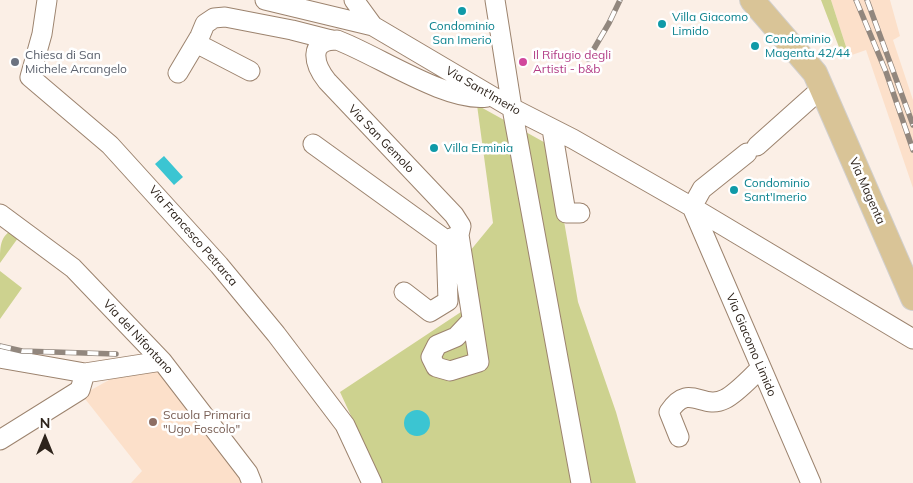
<!DOCTYPE html>
<html>
<head>
<meta charset="utf-8">
<style>
	body { margin:0 }
	#map { position:relative; width:913px; height:483px; overflow:hidden; background:#fbefe6; font-family:Mulish,sans-serif }
	canvas { display:block }
	.north { position:absolute; left:20px; top:413px; width:50px; height:50px; -webkit-text-stroke:4px #fff; paint-order:stroke; rotate:0deg; font-size:14px; font-weight:700; line-height:20px; text-align:center; color:#2e241c }
	.north::after { content:''; display:block; margin:auto; width:18px; height:22px; background:#2e241c; clip-path:polygon(50% 0,100% 100%,50% 72%,0 100%) }
</style>
</head>
<body>
<div id="map">
<canvas width="913" height="483"></canvas>
<div class="north">N</div>
</div>
<script>
const ctx = document.querySelector('canvas').getContext('2d');
ctx.lineJoin = 'round';
function paint(path, color) {
  ctx.fillStyle = color;
  ctx.fill(path, 'evenodd');
}
function trace(path, color, width, dash) {
  ctx.strokeStyle = color;
  ctx.lineWidth = width;
  ctx.lineCap = dash ? 'butt' : 'round';
  ctx.setLineDash(dash || []);
  ctx.stroke(path);
}
function write(font, color, halo, rows, align = 'center') {
  ctx.font = font + ' Mulish,sans-serif';
  ctx.lineWidth = 5;
  ctx.setLineDash([]);
  ctx.textBaseline = 'middle';
  ctx.strokeStyle = halo;
  ctx.fillStyle = color;
  for (const [text, x, y, turn = 0] of rows) {
    ctx.save();
    ctx.translate(x, y);
    ctx.rotate((+turn || 0) * Math.PI / 180);
    ctx.textAlign = isNaN(turn) ? turn : align;
    if (halo) ctx.strokeText(text, 0, 0);
    ctx.fillText(text, 0, 0);
    ctx.restore();
  }
}
const built = new Path2D(`
	M 831,0 L 890,0 L 900,36 L 893,40 L 913,100 L 913,188 L 866,50 L 849,56 Z
	M 158,369 L 237,466 L 242,483 L 131,483 L 142,471 L 82,395 L 118,375 Z`);
const green = new Path2D(`
	M 821,0 L 831,0 L 849,56 L 842,55 Z
	M 477,105 L 551,146 L 578,302 L 616,412 L 636,483 L 382,483 L 340,392 L 467,308 L 470,251 L 493,223 Z
	M 17,228 L 18,238 L 0,263 C 0,245 0,234 17,228 Z
	M 0,271 L 22,288 L 0,319 Z`);
const water = new Path2D(`
	M 164,156 L 183,177 L 174,185 L 155,164 Z
	M404 423a13 13 0 1 1 26 0a13 13 0 1 1-26 0Z`);
const minor = new Path2D(`
	M 47,0 L 42,34 L 30,77 L 110,145 L 219,265 L 276,334 L 345,425 L 372,483
	M 265,0 L 373,26 L 512,108 L 573,139 L 692,207 L 913,339
	M 354,0 L 373,26
	M 495,0 L 512,108 L 581,483
	M 196,43 L 250,71
	M 178,73 L 200,36 L 205,24 L 214,18 L 225,17 L 292,30 L 331,40
	M 552,129 L 566,213 L 580,213
	M 313,144 L 446,240 L 459,235 L 461,226 L 454,215 L 327,81 C 314,65 307,40 337,40 C 377,55 448,103 487,97
	M 757,146 L 822,88
	M 692,207 L 811,483
	M 692,207 L 702,189 L 747,153
	M 0,214 L 73,268 L 162,361 L 248,473 L 252,483
	M 459,235 L 479,362 L 450,371 L 436,367 L 431,357 L 437,345 L 456,337 L 472,320
	M 404,292 L 430,312 L 448,301 L 446,240
	M 0,358 L 85,373
	M 679,437 L 669,412 C 689,381 702,411 725,399 C 738,392 750,378 761,368
	M 0,440 L 80,390 L 85,373 L 162,361`);
const major = new Path2D(`
	M 752,0 L 815,73 L 913,298`);
const rail = new Path2D(`
	M 856,0 L 886,72 L 913,150
	M 867,0 L 913,125
	M 588,59 L 609,23 L 620,0
	M 0,346 L 22,351 L 116,354`);
const markers = [
	[462,11,5,"#0f9aa8"],
	[662,24,5,"#0f9aa8"],
	[755,46,5,"#0f9aa8"],
	[15,62,5,"#6b7280"],
	[523,62,5,"#d1479c"],
	[434,148,5,"#0f9aa8"],
	[734,190,5,"#0f9aa8"],
	[153,422,5,"#8d6e63"]
];
const cultureNames = [
	["Villa Giacomo",672,17],
	["Limido",672,31],
	["Condominio",462,26,"center"],
	["San Imerio",462,40,"center"],
	["Condominio",765,39],
	["Magenta 42/44",765,53],
	["Villa Erminia",444,148],
	["Condominio",744,183],
	["Sant'Imerio",744,197]
];
const worshipNames = [
	["Chiesa di San",25,55],
	["Michele Arcangelo",25,69]
];
const hotelNames = [
	["Il Rifugio degli",533,55],
	["Artisti - b&b",533,69]
];
const streetNames = [
	["Via Sant'Imerio",483,91,30],
	["Via San Gemolo",381,139,46],
	["Via Magenta",867,191,66],
	["Via Francesco Petrarca",193,236,49],
	["Via del Nifontano",138,337,47],
	["Via Giacomo Limido",751,345,67]
];
const educationNames = [
	["Scuola Primaria",163,415],
	["\"Ugo Foscolo\"",163,429]
];
paint(built, '#fce0ca');
paint(green, '#cdd28f');
paint(water, '#3bc5d2');
trace(minor, '#9c836e', 21);
trace(major, '#d1cfcd', 26);
trace(minor, '#fff', 19);
trace(major, '#d9c497', 24);
trace(rail, '#92877e', 5.5);
trace(rail, '#fff', 4, [11]);
for (const [x, y, r, color] of markers) {
  const dot = new Path2D();
  dot.arc(x, y, r, 0, 2 * Math.PI);
  ctx.fillStyle = color;
  ctx.fill(dot);
  trace(dot, '#fff', 2);
}
write('12px', '#0d838f', '#fff', cultureNames, 'left');
write('12px', '#5b616d', '#fff', worshipNames, 'left');
write('12px', '#b23c85', '#fff', hotelNames, 'left');
write('12px', '#2e241c', '#fff', streetNames);
write('12px', '#785e54', '#fff', educationNames, 'left');
</script>
</body>
</html>
